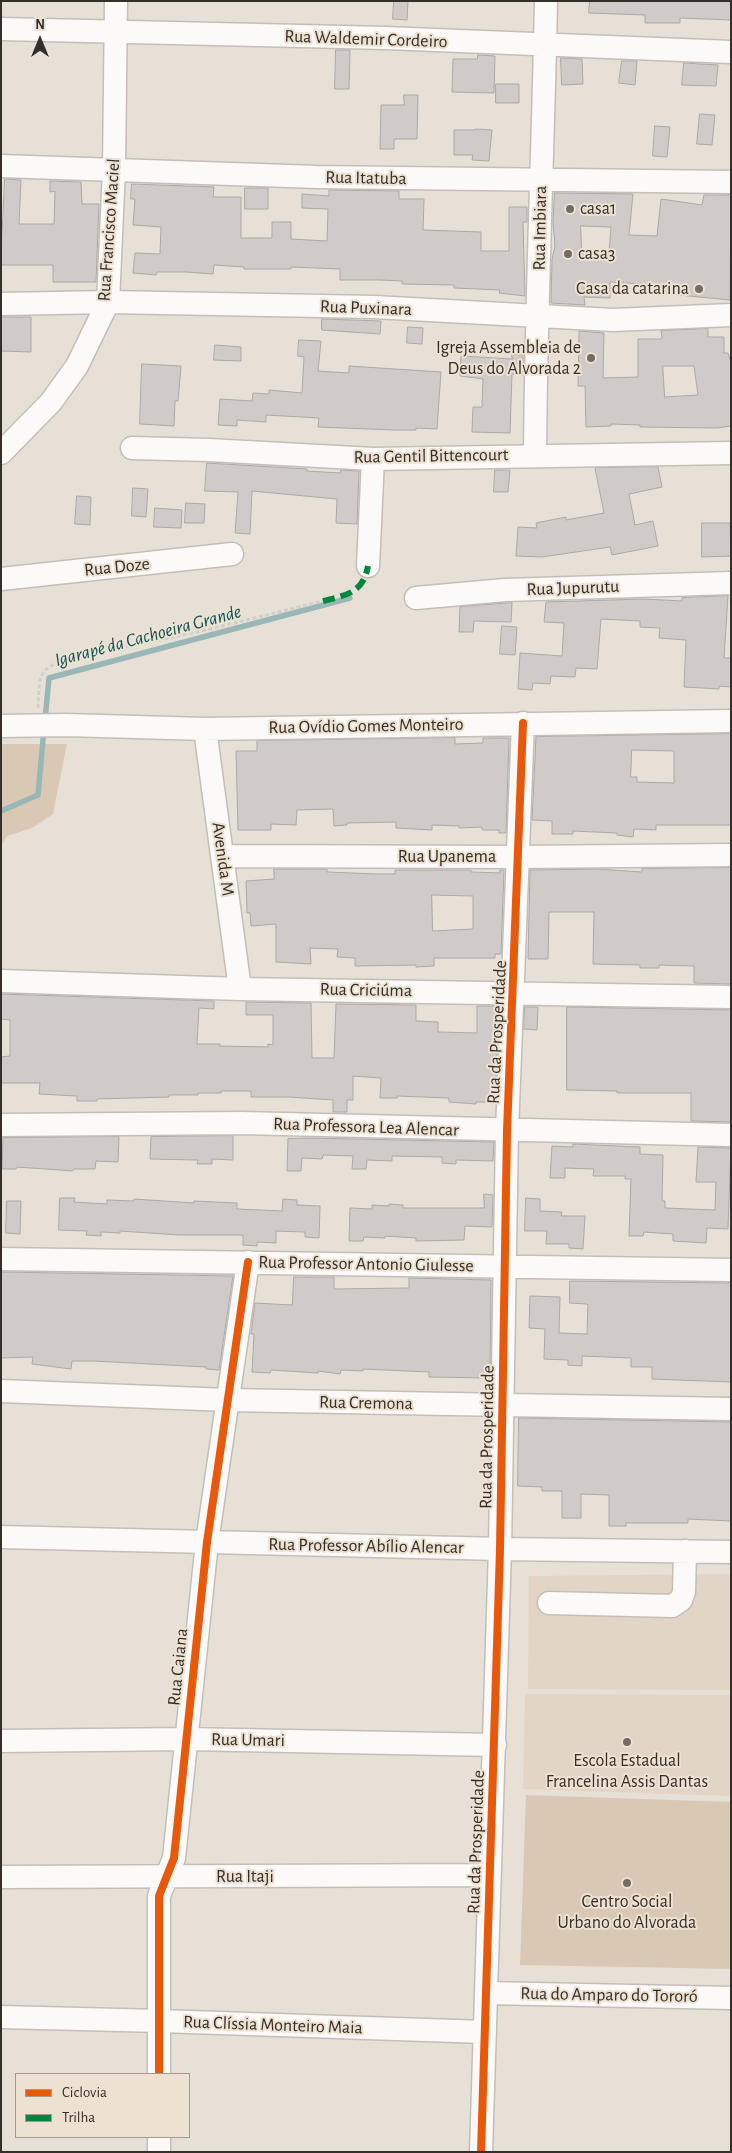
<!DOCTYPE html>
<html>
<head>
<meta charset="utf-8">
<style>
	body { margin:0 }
	#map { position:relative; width:732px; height:2153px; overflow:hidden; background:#e7e0d7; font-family:"Alegreya Sans",sans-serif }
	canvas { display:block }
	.frame { position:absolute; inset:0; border:2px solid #342f29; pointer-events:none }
	.legend { position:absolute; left:15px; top:2073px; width:175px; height:65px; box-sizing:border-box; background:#ede1d1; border:1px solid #a39a8e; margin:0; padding:6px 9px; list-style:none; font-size:15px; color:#342f29 }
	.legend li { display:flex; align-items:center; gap:10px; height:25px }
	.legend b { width:25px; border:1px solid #a39a8e }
	.north { position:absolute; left:15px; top:15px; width:50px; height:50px; -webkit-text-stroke:4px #ede1d1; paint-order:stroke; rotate:0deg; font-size:14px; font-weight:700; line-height:20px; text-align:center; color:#342f29 }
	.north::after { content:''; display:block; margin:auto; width:18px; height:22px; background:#342f29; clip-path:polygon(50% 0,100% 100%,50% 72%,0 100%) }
</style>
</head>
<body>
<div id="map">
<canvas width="732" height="2153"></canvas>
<div class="frame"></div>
<ul class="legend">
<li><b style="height:6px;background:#e8590c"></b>Ciclovia</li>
<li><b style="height:6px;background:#00873e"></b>Trilha</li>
</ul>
<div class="north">N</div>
</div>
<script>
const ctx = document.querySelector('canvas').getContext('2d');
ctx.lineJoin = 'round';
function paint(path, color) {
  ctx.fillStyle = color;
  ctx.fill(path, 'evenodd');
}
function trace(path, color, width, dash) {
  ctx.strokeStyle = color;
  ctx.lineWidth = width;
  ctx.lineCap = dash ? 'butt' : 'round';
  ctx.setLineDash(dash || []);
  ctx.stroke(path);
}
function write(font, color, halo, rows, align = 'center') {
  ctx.font = font + ' "Alegreya Sans",sans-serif';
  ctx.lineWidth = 4;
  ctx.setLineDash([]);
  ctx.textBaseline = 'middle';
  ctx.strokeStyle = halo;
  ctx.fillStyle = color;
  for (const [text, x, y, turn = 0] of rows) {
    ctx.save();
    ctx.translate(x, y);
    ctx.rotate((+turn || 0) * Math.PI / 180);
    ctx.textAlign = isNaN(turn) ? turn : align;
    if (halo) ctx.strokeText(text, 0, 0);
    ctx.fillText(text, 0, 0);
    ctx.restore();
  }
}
const built = new Path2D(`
	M 731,1574 L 731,1690 L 528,1689 L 529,1576 Z
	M 525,1694 L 731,1695 L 731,1796 L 523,1789 Z`);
const green = new Path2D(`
	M 1,744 L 67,744 L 53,814 L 32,828 L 7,836 L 1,846 Z
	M 526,1795 L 731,1802 L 731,1969 L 520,1965 Z`);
const stream = new Path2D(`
	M 45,720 L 49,678 L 350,598
	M 1,811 L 38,795 L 44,729`);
const building = new Path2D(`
	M 394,1 L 408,1 L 407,20 L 393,19 Z
	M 590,1 L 731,1 L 731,20 L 680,18 L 680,23 L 645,23 L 645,15 L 589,13 Z
	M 336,50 L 350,50 L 349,89 L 335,89 Z
	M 478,55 L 495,56 L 494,93 L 452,92 L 453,59 L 477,59 Z
	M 561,58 L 582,59 L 583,84 L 562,85 Z
	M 622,61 L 637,61 L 635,85 L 619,83 Z
	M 684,63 L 718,65 L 716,86 L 682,85 Z
	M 496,84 L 519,84 L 519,103 L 496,103 Z
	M 404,95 L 418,95 L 417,139 L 394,139 L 394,149 L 380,149 L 381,105 L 404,105 Z
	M 700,114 L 715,115 L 712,145 L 697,144 Z
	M 655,126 L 670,127 L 667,157 L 653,156 Z
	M 476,129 L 492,130 L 489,161 L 472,160 L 473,155 L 454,155 L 454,130 L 475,130 Z
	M 5,179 L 21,180 L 19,224 L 54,224 L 55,191 L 50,192 L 50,181 L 81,182 L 82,204 L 99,204 L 96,282 L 53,282 L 53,265 L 1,265 Z
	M 132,184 L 214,187 L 213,197 L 241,197 L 241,238 L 272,238 L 272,222 L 291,222 L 291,239 L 327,241 L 328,209 L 302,208 L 302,194 L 329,196 L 329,190 L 399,191 L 399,199 L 424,199 L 423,230 L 481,232 L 481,251 L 509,251 L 509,207 L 527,207 L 527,222 L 523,222 L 525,296 L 499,293 L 500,290 L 454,288 L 454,285 L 402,284 L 402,281 L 379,280 L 340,280 L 340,269 L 291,267 L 291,269 L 244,269 L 244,267 L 214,265 L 213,274 L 186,272 L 157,272 L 156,275 L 133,273 L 135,253 L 160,254 L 161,227 L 133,225 L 135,199 L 131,199 Z
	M 245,188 L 268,188 L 268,209 L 245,209 Z
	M 555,193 L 633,194 L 629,235 L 657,236 L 661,199 L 702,205 L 704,195 L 731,195 L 730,300 L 658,293 L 659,285 L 610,282 L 610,298 L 584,297 L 585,305 L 551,303 L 552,259 L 555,246 L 553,222 ZM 581,226 L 611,227 L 609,254 L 582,253 Z
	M 1,317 L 31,317 L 31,352 L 1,351 Z
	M 322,319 L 381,321 L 380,334 L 322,330 Z
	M 408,327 L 423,328 L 422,344 L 407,343 Z
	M 708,329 L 708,337 L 724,337 L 724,353 L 728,353 L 731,362 L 731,426 L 717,428 L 640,427 L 640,425 L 611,424 L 611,426 L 586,427 L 585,386 L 578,386 L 579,331 L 604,333 L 603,378 L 638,377 L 638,339 L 662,339 L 661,331 ZM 663,366 L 694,366 L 698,395 L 665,397 Z
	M 299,340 L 321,341 L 318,371 L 349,373 L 349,366 L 441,372 L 437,429 L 416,428 L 416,430 L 394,430 L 318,427 L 319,418 L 266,415 L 266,422 L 237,420 L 237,426 L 218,425 L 220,399 L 252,401 L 253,393 L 269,394 L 269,390 L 302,393 L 304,357 L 298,356 Z
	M 215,345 L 241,347 L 241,361 L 214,360 Z
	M 512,354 L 523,355 L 523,375 L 512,374 L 510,433 L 472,432 L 473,407 L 482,407 L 483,379 L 460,376 L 461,356 L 512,359 Z
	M 142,364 L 181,366 L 178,401 L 175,401 L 174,426 L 140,424 Z
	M 207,463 L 307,469 L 307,471 L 340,473 L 341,470 L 359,471 L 357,524 L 336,523 L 337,499 L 252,491 L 250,534 L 235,533 L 238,492 L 205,491 Z
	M 658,467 L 662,487 L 629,494 L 635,525 L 653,521 L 658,546 L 612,555 L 610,547 L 542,557 L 516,556 L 518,527 L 537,528 L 536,523 L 566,517 L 566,520 L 604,513 L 595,468 Z
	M 495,470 L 510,470 L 508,492 L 494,492 Z
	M 133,488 L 148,489 L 146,517 L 132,516 Z
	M 77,496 L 91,497 L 90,525 L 75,524 Z
	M 186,503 L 205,504 L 204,523 L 185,523 Z
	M 155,508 L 182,510 L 181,528 L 154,527 Z
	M 702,523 L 730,523 L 731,556 L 702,557 Z
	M 728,596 L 724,658 L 731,658 L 731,687 L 719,686 L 719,689 L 684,687 L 686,640 L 659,638 L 660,628 L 640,627 L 640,621 L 601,619 L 597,669 L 576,668 L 575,677 L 551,676 L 550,684 L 533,683 L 532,690 L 518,689 L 520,653 L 562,656 L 564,623 L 544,622 L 546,602 L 644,599 L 682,601 L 682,598 Z
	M 512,603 L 511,622 L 474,621 L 473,632 L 459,632 L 460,607 Z
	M 502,626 L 517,627 L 515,655 L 500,654 Z
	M 731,734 L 731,825 L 656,825 L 656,830 L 634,829 L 633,837 L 617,835 L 617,833 L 573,831 L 573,834 L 552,834 L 552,821 L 532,820 L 536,737 ZM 632,750 L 674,751 L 674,783 L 637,782 L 637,777 L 631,777 Z
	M 455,738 L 455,744 L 483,743 L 483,738 L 509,738 L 506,833 L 499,833 L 499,830 L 482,830 L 482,827 L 459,828 L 459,826 L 432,825 L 432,830 L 396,828 L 396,822 L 347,823 L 347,825 L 334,826 L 333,809 L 297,810 L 296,825 L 271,824 L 271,830 L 238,830 L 236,751 L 257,751 L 257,741 Z
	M 731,868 L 731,984 L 694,983 L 694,966 L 659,965 L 659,968 L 640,968 L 640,965 L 593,964 L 594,912 L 549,912 L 548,959 L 528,959 L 530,870 L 597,869 L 642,872 L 642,869 Z
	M 274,869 L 327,869 L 327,872 L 376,874 L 395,874 L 395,870 L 471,870 L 471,872 L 500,873 L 500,870 L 504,870 L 501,954 L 495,954 L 495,958 L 434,958 L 434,966 L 416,967 L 416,965 L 355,966 L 355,958 L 337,957 L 338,949 L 310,948 L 311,964 L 276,962 L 276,924 L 251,926 L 250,913 L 247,913 L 246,881 L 274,879 ZM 432,895 L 473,896 L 473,929 L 433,931 Z
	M 1,994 L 214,1001 L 214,1009 L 199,1008 L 197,1044 L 220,1044 L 220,1046 L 268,1047 L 268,1044 L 273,1045 L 273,1015 L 246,1015 L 246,1002 L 311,1003 L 312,1058 L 334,1058 L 336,1004 L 416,1005 L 416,1021 L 438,1022 L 438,1032 L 477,1033 L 477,1006 L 499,1006 L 495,1102 L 476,1102 L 476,1104 L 449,1102 L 449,1098 L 397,1096 L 397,1098 L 380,1098 L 381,1078 L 353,1076 L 353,1100 L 347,1100 L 347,1112 L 333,1112 L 333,1100 L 289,1097 L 251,1097 L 251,1091 L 221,1091 L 221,1093 L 198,1093 L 198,1095 L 169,1095 L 169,1097 L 97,1099 L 97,1101 L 77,1101 L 77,1096 L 39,1094 L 40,1083 L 1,1083 L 1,1057 L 10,1056 L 10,1020 L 1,1019 Z
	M 525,1007 L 538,1007 L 537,1030 L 524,1029 Z
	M 567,1007 L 731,1010 L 731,1122 L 691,1121 L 691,1093 L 617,1093 L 617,1091 L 567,1090 Z
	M 233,1136 L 233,1160 L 212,1159 L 212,1164 L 197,1164 L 198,1160 L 150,1159 L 151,1137 Z
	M 119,1137 L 118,1162 L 96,1161 L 95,1169 L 74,1169 L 73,1171 L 17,1167 L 16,1169 L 2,1169 L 3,1138 Z
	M 309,1138 L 494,1142 L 493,1161 L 456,1160 L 456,1164 L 442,1163 L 442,1157 L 392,1156 L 392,1161 L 367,1160 L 366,1169 L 352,1169 L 353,1156 L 323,1155 L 322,1159 L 302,1158 L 301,1171 L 287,1171 L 288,1139 Z
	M 573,1144 L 640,1147 L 640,1154 L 663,1155 L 662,1201 L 665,1201 L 665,1208 L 715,1210 L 716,1182 L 696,1182 L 698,1147 L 731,1148 L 728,1229 L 707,1228 L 706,1243 L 673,1241 L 673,1234 L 644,1232 L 643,1236 L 629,1236 L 631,1179 L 625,1179 L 625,1176 L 593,1176 L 594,1169 L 565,1168 L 565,1178 L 550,1178 L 552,1146 L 573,1147 Z
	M 484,1194 L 493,1195 L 492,1227 L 465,1226 L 464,1240 L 416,1241 L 416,1238 L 385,1236 L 385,1238 L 364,1237 L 363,1241 L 349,1241 L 350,1208 L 372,1209 L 372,1205 L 389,1206 L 389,1204 L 403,1205 L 403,1208 L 484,1208 Z
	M 60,1198 L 75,1198 L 74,1202 L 107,1204 L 107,1200 L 134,1201 L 134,1199 L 194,1203 L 194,1201 L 237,1203 L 237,1209 L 282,1211 L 283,1199 L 297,1200 L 297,1205 L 320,1206 L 319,1238 L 305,1237 L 305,1232 L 276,1231 L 276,1243 L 257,1242 L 257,1246 L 243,1245 L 243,1235 L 179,1235 L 120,1231 L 120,1233 L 101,1232 L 101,1236 L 86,1235 L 87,1231 L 59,1230 Z
	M 526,1198 L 540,1199 L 540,1211 L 562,1212 L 561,1216 L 585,1216 L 583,1249 L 569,1248 L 569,1244 L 546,1244 L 547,1231 L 525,1231 Z
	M 7,1201 L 21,1201 L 20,1234 L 6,1233 Z
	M 1,1272 L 233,1276 L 219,1370 L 206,1369 L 206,1367 L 94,1361 L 72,1361 L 71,1369 L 32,1364 L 33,1357 L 1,1358 Z
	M 294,1277 L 334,1277 L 334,1289 L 409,1288 L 409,1278 L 491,1280 L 490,1378 L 429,1377 L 429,1372 L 363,1369 L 363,1371 L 341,1370 L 340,1374 L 318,1371 L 318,1373 L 271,1370 L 270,1373 L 252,1372 L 254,1334 L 251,1334 L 255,1303 L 292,1305 Z
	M 570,1281 L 731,1283 L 731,1382 L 652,1379 L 652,1367 L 631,1367 L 631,1358 L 582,1356 L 582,1366 L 568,1365 L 568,1360 L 544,1359 L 545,1329 L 529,1328 L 530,1296 L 560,1297 L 559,1333 L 587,1334 L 588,1305 L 587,1304 L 570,1303 Z
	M 519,1418 L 731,1422 L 731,1521 L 688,1519 L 688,1523 L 626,1523 L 626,1526 L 609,1526 L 609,1495 L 581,1494 L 581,1518 L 562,1518 L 562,1491 L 542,1491 L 542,1487 L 518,1486 Z`);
const path = new Path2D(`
	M 38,708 C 40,676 36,669 69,659 L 206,630 L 323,601`);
const minor = new Path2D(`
	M 1,29 L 386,38 L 731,52
	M 1,166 L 317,177 L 731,182
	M 1,304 L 108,302 L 374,307 L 613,320 L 731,315
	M 132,448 L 209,450 L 373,459 L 731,453
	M 1,453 L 51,402 L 77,366 L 108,302 L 114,169 L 116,1
	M 535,455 C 536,304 543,153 546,1
	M 368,566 L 373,459
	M 1,579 L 232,554
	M 416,598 L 505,590 L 731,583
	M 1,726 L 66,725 L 205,729 L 731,721
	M 205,729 L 240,989
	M 223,856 L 519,857 L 731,855
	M 1,981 L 240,989 L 731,997
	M 1,1125 L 242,1123 L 731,1135
	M 1,1259 L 731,1270
	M 1,1391 L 228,1400 L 731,1409
	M 1,1537 L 500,1549 L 731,1552
	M 549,1603 L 672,1606 L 681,1600 L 684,1592 L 685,1551
	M 1,1741 L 186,1739 L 495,1745
	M 1,1877 L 489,1875
	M 486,1993 L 731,1998
	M 1,2017 L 160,2021 L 485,2032
	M 159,2074 L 159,1896 L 174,1858 L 207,1542 L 248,1262
	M 159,2152 L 159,2137
	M 481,2152 L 500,1549 L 507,1131 L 523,723`);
const quiet = new Path2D(`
	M 323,601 C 347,595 363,593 368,566`);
const cycleway = new Path2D(`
	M 159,2074 L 159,1896 L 174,1858 L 207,1542 L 248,1262
	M 481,2152 L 500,1549 L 507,1131 L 523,723`);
const markers = [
	[570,209,5,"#736d66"],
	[568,254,5,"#736d66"],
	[699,289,5,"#736d66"],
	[591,358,5,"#736d66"],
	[627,1742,5,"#736d66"],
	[627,1883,5,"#736d66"]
];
const streetNames = [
	["Rua Waldemir Cordeiro",366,39,2],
	["Rua Itatuba",366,178,1],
	["Rua Imbiara",540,228,-89],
	["Rua Francisco Maciel",109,230,-86],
	["Rua Puxinara",366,308,2],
	["Rua Gentil Bittencourt",431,456,-1],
	["Rua Doze",117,567,-6],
	["Rua Jupurutu",573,588,-2],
	["Rua Ovídio Gomes Monteiro",366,726,-1],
	["Rua Upanema",447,857],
	["Avenida M",223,859,82],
	["Rua Criciúma",366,990,1],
	["Rua da Prosperidade",497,1032,-87],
	["Rua Professora Lea Alencar",366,1127,2],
	["Rua Professor Antonio Giulesse",366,1264,1],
	["Rua Cremona",366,1403,1],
	["Rua da Prosperidade",487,1437,-89],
	["Rua Professor Abílio Alencar",366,1546,1],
	["Rua Caiana",178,1667,-84],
	["Rua Umari",248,1740,1],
	["Rua da Prosperidade",476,1842,-88],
	["Rua Itaji",245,1877],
	["Rua do Amparo do Tororó",609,1995,1],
	["Rua Clíssia Monteiro Maia",273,2025,2]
];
const poiNames = [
	["casa1",580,209],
	["casa3",578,254],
	["Casa da catarina",689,289,"right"],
	["Igreja Assembleia de",581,348,"right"],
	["Deus do Alvorada 2",581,369,"right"],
	["Escola Estadual",627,1761,"center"],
	["Francelina Assis Dantas",627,1782,"center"],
	["Centro Social",627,1902,"center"],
	["Urbano do Alvorada",627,1923,"center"]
];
const waterNames = [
	["Igarapé da Cachoeira Grande",148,636,-15]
];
paint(built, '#e2d5c5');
paint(green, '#d9c9b4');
trace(stream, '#99b7b5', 5.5);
paint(building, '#d0cbc9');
trace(building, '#ada7a6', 1);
trace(minor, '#c4beb7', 25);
trace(path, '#d1cfcc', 3, [4, 2.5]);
trace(minor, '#fbfaf9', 22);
trace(quiet, '#00873e', 6, [12, 6]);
trace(cycleway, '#e8590c', 8);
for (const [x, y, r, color] of markers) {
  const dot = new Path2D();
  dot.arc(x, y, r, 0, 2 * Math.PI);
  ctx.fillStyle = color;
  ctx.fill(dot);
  trace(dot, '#ede1d1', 2);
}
write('18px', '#342f29', '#ede1d1', streetNames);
write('18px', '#342f29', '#ede1d1', poiNames, 'left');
write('italic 19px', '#0c5254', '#ede1d1', waterNames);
</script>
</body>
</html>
